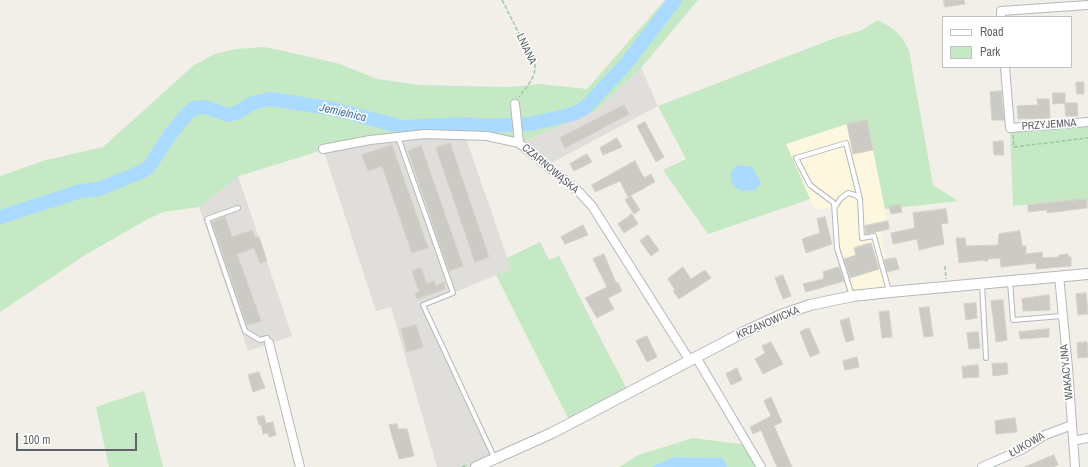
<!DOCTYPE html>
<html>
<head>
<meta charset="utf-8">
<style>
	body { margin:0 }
	#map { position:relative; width:1088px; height:467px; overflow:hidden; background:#f1efe8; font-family:"Archivo Narrow",sans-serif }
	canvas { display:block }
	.legend { position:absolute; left:942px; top:16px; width:130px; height:52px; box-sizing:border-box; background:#fff; border:1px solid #bfc1c3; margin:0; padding:5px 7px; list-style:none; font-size:12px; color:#5f6368 }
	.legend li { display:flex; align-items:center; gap:8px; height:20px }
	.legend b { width:20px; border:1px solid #bfc1c3 }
	.scale { position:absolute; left:16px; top:433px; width:121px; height:18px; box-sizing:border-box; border:2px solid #5f6368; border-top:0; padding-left:5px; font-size:12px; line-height:14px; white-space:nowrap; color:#5f6368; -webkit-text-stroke:3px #fff; paint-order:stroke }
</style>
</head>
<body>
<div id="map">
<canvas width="1088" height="467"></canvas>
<ul class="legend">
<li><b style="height:5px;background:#fff"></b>Road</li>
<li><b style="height:11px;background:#c5e8c5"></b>Park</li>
</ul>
<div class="scale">100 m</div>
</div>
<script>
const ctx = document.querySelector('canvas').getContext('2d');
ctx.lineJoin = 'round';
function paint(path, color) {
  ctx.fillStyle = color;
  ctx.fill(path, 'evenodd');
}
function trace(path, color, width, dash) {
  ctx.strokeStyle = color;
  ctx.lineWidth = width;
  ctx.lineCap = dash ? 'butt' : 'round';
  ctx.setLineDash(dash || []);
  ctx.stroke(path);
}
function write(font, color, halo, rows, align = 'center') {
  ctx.font = font + ' "Archivo Narrow",sans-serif';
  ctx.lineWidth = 3;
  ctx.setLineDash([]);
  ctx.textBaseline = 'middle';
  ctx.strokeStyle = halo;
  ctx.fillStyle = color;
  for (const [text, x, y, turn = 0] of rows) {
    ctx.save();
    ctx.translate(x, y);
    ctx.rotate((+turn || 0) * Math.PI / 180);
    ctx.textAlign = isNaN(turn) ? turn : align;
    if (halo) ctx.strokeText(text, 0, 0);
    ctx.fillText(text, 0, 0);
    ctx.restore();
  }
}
const commercial = new Path2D(`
	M 867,120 L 889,229 L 880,231 L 892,292 L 853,296 L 837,248 L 835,207 L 815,210 L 786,144 L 847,124 Z`);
const industrial = new Path2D(`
	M 641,68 L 658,106 L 546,166 L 519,143 L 596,111 Z
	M 465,135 L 511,269 L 424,305 L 495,460 L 476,467 L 437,467 L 391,307 L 376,311 L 323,149 L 370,140 Z
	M 238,176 L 292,336 L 248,351 L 199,207 Z`);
const green = new Path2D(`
	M 665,0 L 698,0 L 641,68 L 596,111 L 519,143 L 425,134 L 329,148 L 239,176 L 199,207 L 163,212 L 148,219 L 85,255 L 0,312 L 0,176 L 46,160 L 103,147 L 194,65 L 215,54 L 236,49 L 264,47 L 297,54 L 340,64 L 377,79 L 419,85 L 508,87 L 541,84 L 587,89 Z
	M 878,20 C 894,29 902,34 909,51 L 933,185 L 958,201 L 885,209 L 867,120 L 847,124 L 786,144 L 810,199 L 708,234 L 663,170 L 686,159 L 658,106 L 835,38 L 860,31 Z
	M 1088,122 L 1088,207 L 1087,208 L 1085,199 L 1013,206 L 1010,128 Z
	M 540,242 L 549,260 L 559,256 L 595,328 L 629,393 L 571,424 L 496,275 L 511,269 L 507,258 Z
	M 144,391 L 163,467 L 109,467 L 96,407 Z
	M 693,438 L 748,445 L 759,467 L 727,467 L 722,458 L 674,457 L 651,467 L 620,467 L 638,455 Z`);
const water = new Path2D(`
	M 740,165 L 752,167 L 761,183 L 755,190 L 742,191 L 733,186 C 729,176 729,169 740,165 Z
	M 674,457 L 723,458 L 727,467 L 651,467 Z`);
const river = new Path2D(`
	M 0,217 L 81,191 L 99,189 L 141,172 L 149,167 L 169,136 L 187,114 L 194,108 L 205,107 L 228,115 L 239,112 L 252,103 L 270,99 L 329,108 L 403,127 L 468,124 L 485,126 L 530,124 L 573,114 L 585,108 L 627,63 L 675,0`);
const building = new Path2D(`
	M 944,0 L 964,0 L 965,4 L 945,7 Z
	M 1076,82 L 1084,82 L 1084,94 L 1077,94 Z
	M 1001,91 L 1004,120 L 992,120 L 990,92 Z
	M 1053,93 L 1065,93 L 1065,103 L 1053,104 Z
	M 1037,99 L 1049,99 L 1050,118 L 1018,119 L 1017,106 L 1038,105 Z
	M 1065,103 L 1077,103 L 1078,116 L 1066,116 Z
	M 624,105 L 629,114 L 565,148 L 560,138 Z
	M 867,120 L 873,150 L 853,154 L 847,124 Z
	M 645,122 L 664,157 L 656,162 L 637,126 Z
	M 617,138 L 622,147 L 603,155 L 600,148 Z
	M 1003,141 L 1004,155 L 994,155 L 993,142 Z
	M 450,143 L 489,257 L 475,262 L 436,148 Z
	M 392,145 L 428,248 L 412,253 L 382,166 L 368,171 L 362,155 Z
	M 421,146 L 463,266 L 449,271 L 408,151 Z
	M 587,154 L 592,162 L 574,171 L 570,164 Z
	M 635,161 L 644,178 L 651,174 L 655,182 L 628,197 L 620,181 L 595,192 L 592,185 Z
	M 631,196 L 640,210 L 634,214 L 625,200 Z
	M 1086,199 L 1087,208 L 1047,213 L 1047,210 L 1028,212 L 1028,205 Z
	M 900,204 L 902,212 L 891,214 L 889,207 Z
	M 946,209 L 948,223 L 941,224 L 944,244 L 919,250 L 917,239 L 893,244 L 891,233 L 915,228 L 913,213 Z
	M 632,214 L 638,224 L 624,233 L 618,224 Z
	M 225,217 L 232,237 L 252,230 L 255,238 L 259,237 L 267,261 L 260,263 L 254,248 L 237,254 L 261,321 L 247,325 L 212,222 Z
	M 825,217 L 832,244 L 806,253 L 802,239 L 820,233 L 817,219 Z
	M 888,221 L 889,229 L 866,234 L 865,226 Z
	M 583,225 L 588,235 L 565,244 L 561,237 Z
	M 1020,231 L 1022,246 L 1026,246 L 1026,254 L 1042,252 L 1043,258 L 1059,257 L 1059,255 L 1068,254 L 1068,257 L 1071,257 L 1071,266 L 1036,269 L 1036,263 L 1001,267 L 1000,258 L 989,259 L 986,262 L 984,260 L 959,263 L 956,238 L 965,238 L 966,246 L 998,245 L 999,234 Z
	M 648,235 L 659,250 L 651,256 L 640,241 Z
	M 871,243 L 879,269 L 850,278 L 844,259 L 856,255 L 854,248 Z
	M 604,254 L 616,283 L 618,282 L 622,291 L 608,298 L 614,309 L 597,318 L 585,298 L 607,287 L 593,259 Z
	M 896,258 L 899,269 L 887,272 L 884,260 Z
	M 683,267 L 691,279 L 705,270 L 711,278 L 679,299 L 673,291 L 675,290 L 668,279 Z
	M 839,267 L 844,281 L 806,292 L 803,284 L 823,279 L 824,277 L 823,272 Z
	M 421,268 L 427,284 L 434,281 L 436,286 L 444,282 L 445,289 L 417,299 L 415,293 L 419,292 L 412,271 Z
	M 783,275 L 791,296 L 783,299 L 775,278 Z
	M 1086,293 L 1088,314 L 1078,315 L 1076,294 Z
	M 1049,295 L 1050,310 L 1023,311 L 1022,299 Z
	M 1003,300 L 1007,340 L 996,342 L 991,301 Z
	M 976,303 L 977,318 L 966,320 L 964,304 Z
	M 929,307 L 933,336 L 924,337 L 919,308 Z
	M 889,311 L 892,337 L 882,338 L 879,312 Z
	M 849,318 L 854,340 L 846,342 L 840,321 Z
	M 416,325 L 423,347 L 407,352 L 401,329 Z
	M 809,328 L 820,353 L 810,357 L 800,332 Z
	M 1049,329 L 1049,337 L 1020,339 L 1019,332 Z
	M 978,332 L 980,348 L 969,349 L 967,333 Z
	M 647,336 L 657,357 L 647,362 L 636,341 Z
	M 771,342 L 783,364 L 763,374 L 755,359 L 765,353 L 762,346 Z
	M 1087,342 L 1088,357 L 1078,358 L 1077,343 Z
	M 857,357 L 859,367 L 845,370 L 843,361 Z
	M 1007,363 L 1008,374 L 993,376 L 992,364 Z
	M 978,365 L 979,377 L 963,378 L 962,367 Z
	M 737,368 L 742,380 L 731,385 L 726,374 Z
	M 259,372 L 265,388 L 253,392 L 248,375 Z
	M 771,397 L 782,422 L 774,426 L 792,467 L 777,467 L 761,430 L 753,434 L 750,427 L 771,416 L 764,401 Z
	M 264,416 L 266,423 L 273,422 L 276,435 L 269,437 L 268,433 L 263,434 L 261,424 L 259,425 L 257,417 Z
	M 1015,418 L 1017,432 L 996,434 L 995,421 Z
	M 397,424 L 398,429 L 407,429 L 414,456 L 399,459 L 389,425 Z
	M 1054,455 L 1058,465 L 1053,467 L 1025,467 Z`);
const path = new Path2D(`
	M 502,0 L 535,65 C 536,78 526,87 519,97
	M 1013,135 L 1014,147 L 1088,138
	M 945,266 L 946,279
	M 462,467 L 467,465`);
const service = new Path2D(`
	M 398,137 L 453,293 L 423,305 L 495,459
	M 835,207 L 841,198 L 848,193 L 855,195 L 860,199
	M 238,208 L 207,219 L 245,331 L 260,340 L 267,338 L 269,343
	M 1010,282 L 1013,320 L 1062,316
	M 982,284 L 986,358
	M 852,296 L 837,248 L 834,203 L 810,185 L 796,158 L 846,143 L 860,199 L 862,238 L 874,236 L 889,291`);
const minor = new Path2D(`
	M 1001,17 L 1001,11 L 1088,5
	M 1005,67 L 1010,128 L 1088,122
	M 515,104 L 519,143
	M 323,149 L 370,140 L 425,134 L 487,136 L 519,143 L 578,191 L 592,206 L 690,361
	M 1059,276 L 1068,368 L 1075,467
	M 269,343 L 300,467
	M 696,357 L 761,467
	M 1073,441 L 1088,438
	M 982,467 L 1021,450 L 1045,435 L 1072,425`);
const tertiary = new Path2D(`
	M 476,467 L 552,433 L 746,331 L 781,315 L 810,305 L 853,296 L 890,292 L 1088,274`);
const streetNames = [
	["LNIANA",526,49,65],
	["PRZYJEMNA",1049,125,-4],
	["CZARNOWĄSKA",550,169,40],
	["KRZANOWICKA",768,323,-23],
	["WAKACYJNA",1067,372,-96],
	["ŁUKOWA",1027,445,-29]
];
const waterNames = [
	["Jemielnica",343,113,13]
];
paint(commercial, '#fef7e0');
paint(industrial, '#e0deda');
paint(green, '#c5e8c5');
paint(water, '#aadaff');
trace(river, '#aadaff', 14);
paint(building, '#cccac5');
trace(building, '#d6d1c6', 1);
trace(service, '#b5b8bc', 6);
trace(minor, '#b5b8bc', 10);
trace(tertiary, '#b5b8bc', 12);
trace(path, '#9cc7a9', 1.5, [4, 2]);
trace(service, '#fff', 4);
trace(minor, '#fff', 8);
trace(tertiary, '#fff', 10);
write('11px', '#5f6368', '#fff', streetNames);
write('italic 12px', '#4174aa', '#fff', waterNames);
</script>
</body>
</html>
